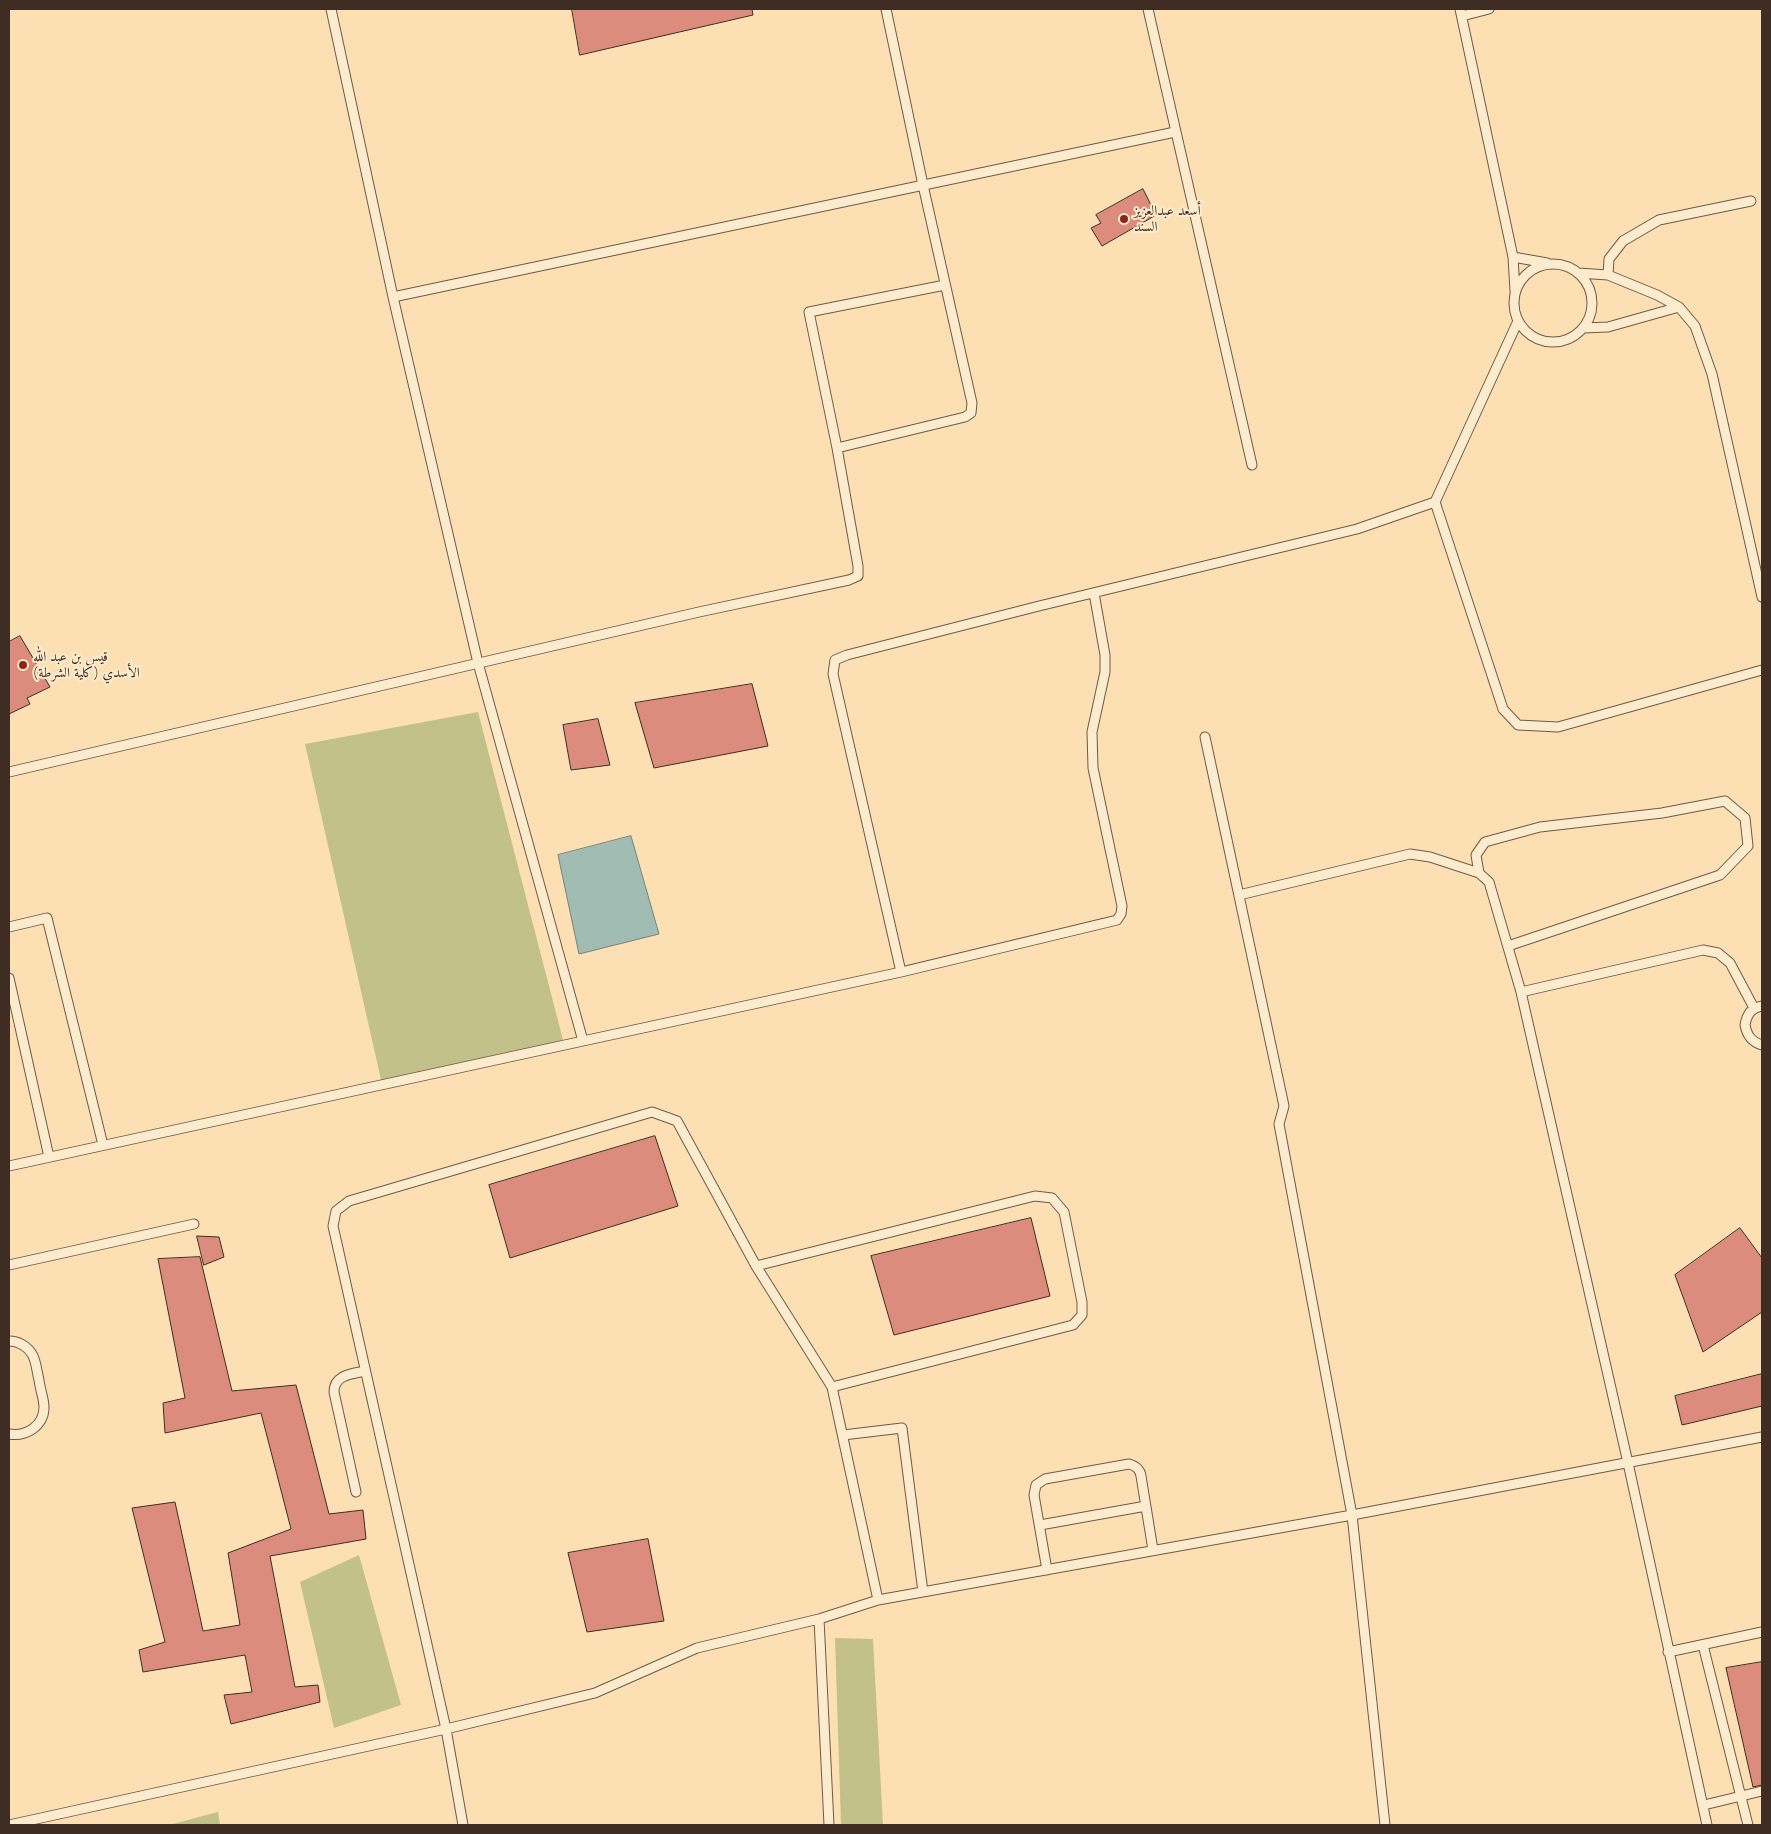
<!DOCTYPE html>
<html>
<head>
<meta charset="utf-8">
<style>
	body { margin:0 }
	#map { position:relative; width:1771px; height:1834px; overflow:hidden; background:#fce0b4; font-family:"Old Standard TT",serif }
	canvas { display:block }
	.frame { position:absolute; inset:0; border:10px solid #3f2d23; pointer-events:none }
</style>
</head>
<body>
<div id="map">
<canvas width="1771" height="1834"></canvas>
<div class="frame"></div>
</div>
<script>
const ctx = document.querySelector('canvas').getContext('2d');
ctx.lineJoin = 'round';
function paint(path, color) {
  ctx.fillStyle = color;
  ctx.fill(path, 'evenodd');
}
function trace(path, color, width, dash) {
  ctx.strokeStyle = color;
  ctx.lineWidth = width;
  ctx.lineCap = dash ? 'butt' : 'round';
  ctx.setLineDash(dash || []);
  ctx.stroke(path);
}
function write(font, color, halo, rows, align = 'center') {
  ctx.font = font + ' "Old Standard TT",Amiri,serif';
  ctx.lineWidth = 4;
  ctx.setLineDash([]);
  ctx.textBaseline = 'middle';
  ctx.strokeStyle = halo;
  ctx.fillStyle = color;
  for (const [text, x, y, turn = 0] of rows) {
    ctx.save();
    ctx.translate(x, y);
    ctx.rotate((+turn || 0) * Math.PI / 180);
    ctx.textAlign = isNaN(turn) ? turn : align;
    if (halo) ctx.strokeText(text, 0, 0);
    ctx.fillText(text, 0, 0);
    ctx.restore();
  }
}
const green = new Path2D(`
	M 478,712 L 563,1040 L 382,1084 L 305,744 Z
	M 359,1555 L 401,1705 L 334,1728 L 300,1582 Z
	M 835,1638 L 873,1639 L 883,1825 L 841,1825 Z
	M 218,1812 L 220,1825 L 169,1825 Z`);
const water = new Path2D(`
	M 631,836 L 659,934 L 579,954 L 558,855 Z`);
const building = new Path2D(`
	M 572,9 L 752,9 L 753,15 L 580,55 Z
	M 1143,189 L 1156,215 L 1102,246 L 1091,228 L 1101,223 L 1096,215 Z
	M 20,636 L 50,687 L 27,698 L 30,704 L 9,714 L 9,642 Z
	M 752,684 L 768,746 L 654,768 L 635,703 Z
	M 598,719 L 610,765 L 571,770 L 563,725 Z
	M 655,1136 L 678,1206 L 510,1258 L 489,1185 Z
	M 1031,1218 L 1050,1296 L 894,1335 L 871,1256 Z
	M 1740,1228 L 1762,1258 L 1762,1312 L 1703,1352 L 1675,1275 Z
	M 197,1236 L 219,1237 L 224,1257 L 204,1265 Z
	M 200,1257 L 232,1391 L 296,1385 L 329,1514 L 363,1510 L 366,1539 L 270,1556 L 295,1687 L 318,1685 L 320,1702 L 231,1724 L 224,1695 L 252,1692 L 245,1655 L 143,1672 L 139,1650 L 165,1642 L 132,1508 L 175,1502 L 203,1631 L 240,1625 L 228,1553 L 291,1529 L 261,1413 L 165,1433 L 163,1403 L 185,1398 L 158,1259 Z
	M 1762,1374 L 1762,1406 L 1682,1425 L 1675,1396 Z
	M 648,1539 L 664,1621 L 587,1632 L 568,1553 Z
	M 1762,1662 L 1762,1785 L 1753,1787 L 1726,1668 Z`);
const lane = new Path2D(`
	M 331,9 L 393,297 L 478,663 L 583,1041 L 901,972 L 1117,920 L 1121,914 L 1122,906 L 1093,768 L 1092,732 L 1105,672 L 1105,655 L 1094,593
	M 1148,9 L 1252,465
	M 1460,9 L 1513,257 L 1515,291
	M 1462,16 L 1489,9
	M 1513,257 L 1547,263
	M1514 303a39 39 0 1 1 78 0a39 39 0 1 1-78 0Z
	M 1578,273 L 1608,275 L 1657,295 L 1679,307 L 1695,326 L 1712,374 L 1762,597
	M 1608,275 L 1609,259 L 1623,241 L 1659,220 L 1751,201
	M 393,297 L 1175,132
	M 1518,321 L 1435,502 L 1503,709 L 1518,725 L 1558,727 L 1762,670
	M 1583,328 L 1608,327 L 1679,307
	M 837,448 L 965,417 L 971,413 L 972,403 L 923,185 L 886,9
	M 1205,737 L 1284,1106 L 1279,1124 L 1352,1515 L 1385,1825
	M 9,772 L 699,612 L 849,580 L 858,576 L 858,566 L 837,448 L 809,312 L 945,285
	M 1479,873 L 1476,855 L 1485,842 L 1540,827 L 1662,813 L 1725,801 L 1745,818 L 1748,846 L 1720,875 L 1508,946
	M 1239,895 L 1410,854 L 1430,857 L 1479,873 L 1489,882 L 1521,992 L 1628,1463 L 1707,1825
	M 9,927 L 47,918 L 103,1145
	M 901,972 L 833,674 L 835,660 L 847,655 L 1039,606 L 1357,529 L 1435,502
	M 9,978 L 49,1157
	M 1521,992 L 1703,950 L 1718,953 L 1730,963 L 1754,1008
	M 1762,1006 C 1751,1008 1747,1014 1745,1025 C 1747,1036 1752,1042 1762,1045
	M 9,1166 L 583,1041
	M 9,1265 L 194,1224
	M 756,1266 L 1035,1196 L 1052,1198 L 1064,1212 L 1082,1302 L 1082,1315 L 1073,1325 L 832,1387
	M 9,1341 C 18,1341 27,1346 32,1354 C 36,1360 37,1372 39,1380 C 40,1389 44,1399 44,1407 C 44,1426 26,1437 9,1434
	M 843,1435 L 902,1428 L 923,1592
	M 356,1492 L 334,1392 C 334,1375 351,1374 365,1371
	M 1040,1525 L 1146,1506
	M 1047,1570 L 1034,1495 L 1036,1485 L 1045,1479 L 1129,1464 C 1136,1466 1140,1469 1141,1476 L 1153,1550
	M 819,1619 L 829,1825
	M 1703,1645 L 1748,1825
	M 1668,1652 L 1762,1632
	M 1704,1805 L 1762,1791
	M 9,1825 L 446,1729 L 595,1693 L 697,1648 L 819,1619 L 878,1600 L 1352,1515 L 1762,1437
	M 463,1825 L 446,1729 L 333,1226 L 336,1211 L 349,1201 L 652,1112 L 677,1121 L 756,1266 L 832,1387 L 878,1600`);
const markers = [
	[1124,219,5,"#8f2418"],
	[23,665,5,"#8f2418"]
];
const poiNames = [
	["أسعد عبدالعزيز",1134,211],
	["السند",1134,227],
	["قيس بن عبد الله",33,657],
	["الأسدي (كلية الشرطة)",33,673]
];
paint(green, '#c3c18a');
paint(water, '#a0bcb3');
trace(water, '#798379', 1);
paint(building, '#db8c7d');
trace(building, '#3f2d23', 1);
trace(lane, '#6e5a47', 11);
trace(lane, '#fdebce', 9);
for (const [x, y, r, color] of markers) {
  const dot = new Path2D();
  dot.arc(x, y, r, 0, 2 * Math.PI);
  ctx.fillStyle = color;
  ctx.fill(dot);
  trace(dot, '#fdebce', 2);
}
write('14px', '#3f2d23', '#fdebce', poiNames, 'left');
</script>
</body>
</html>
